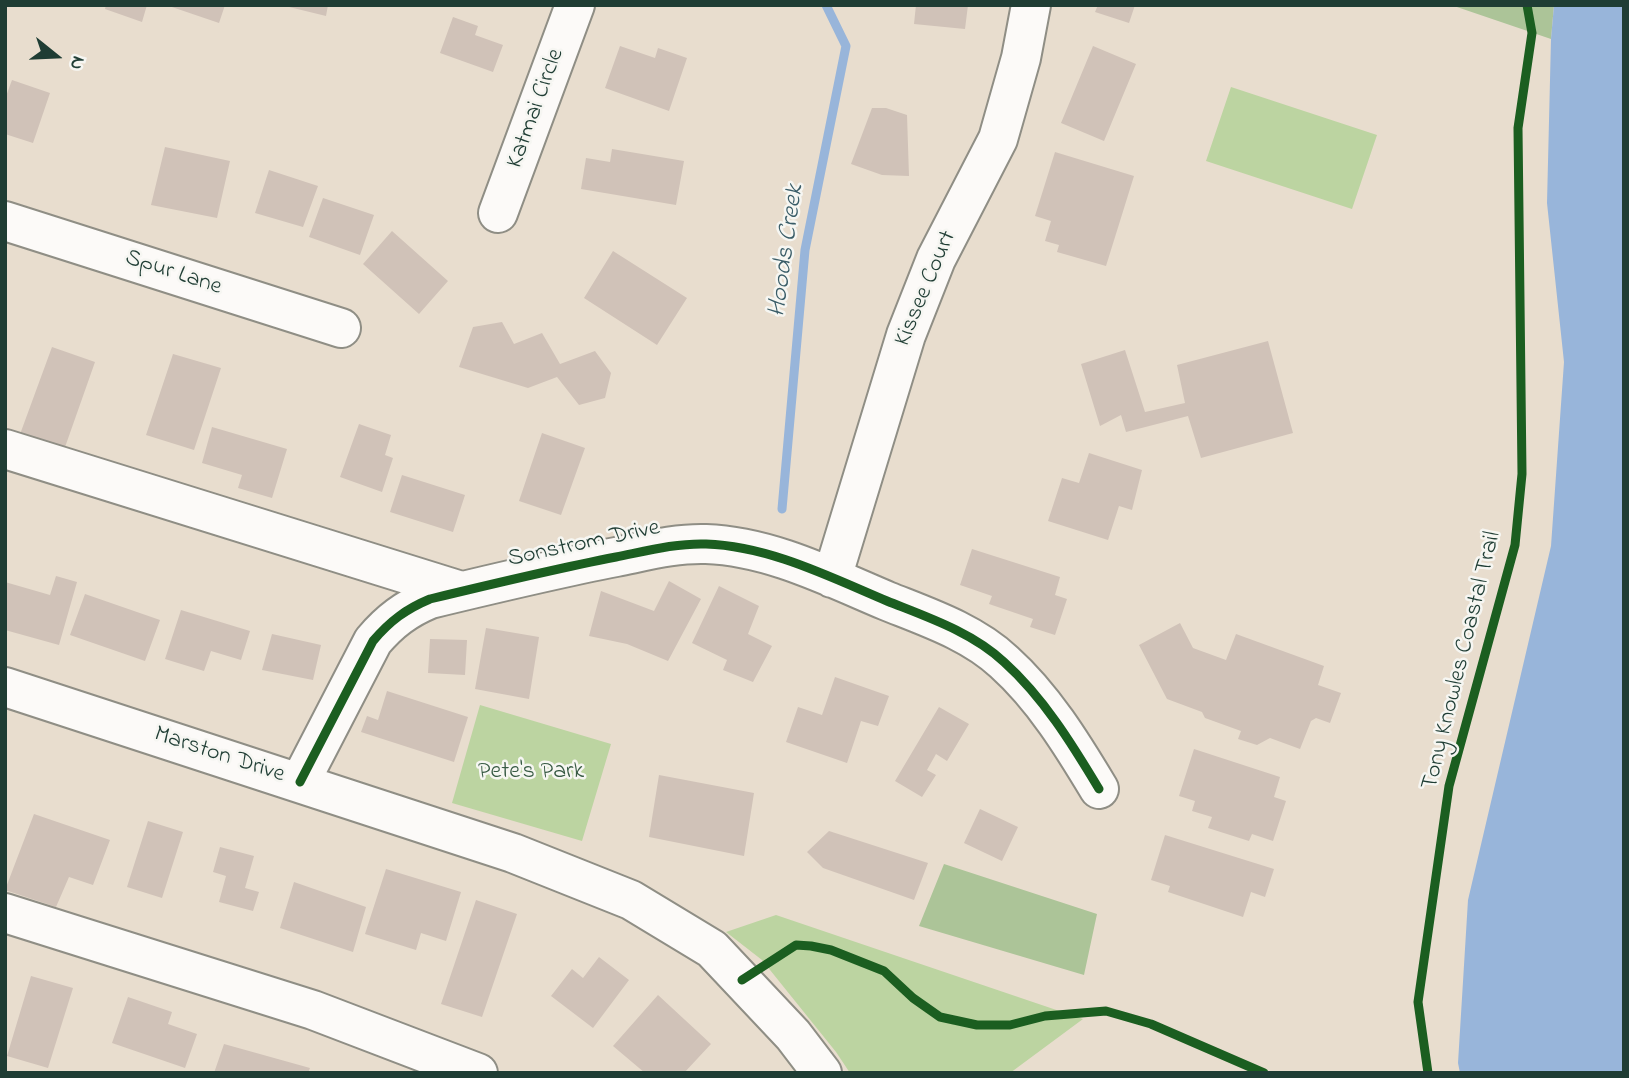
<!DOCTYPE html>
<html>
<head>
<meta charset="utf-8">
<style>
	body { margin:0 }
	#map { position:relative; width:1629px; height:1078px; overflow:hidden; background:#e8ddce; font-family:"Indie Flower",sans-serif }
	canvas { display:block }
	.frame { position:absolute; inset:0; border:7px solid #1f3d34; pointer-events:none }
	.north { position:absolute; left:21px; top:21px; width:70px; height:70px; -webkit-text-stroke:5px #f6f6f2; paint-order:stroke; rotate:108deg; font-size:19px; font-weight:700; line-height:28px; text-align:center; color:#1f3d34 }
	.north::after { content:''; display:block; margin:auto; width:24px; height:32px; background:#1f3d34; clip-path:polygon(50% 0,100% 100%,50% 72%,0 100%) }
</style>
</head>
<body>
<div id="map">
<canvas width="1629" height="1078"></canvas>
<div class="frame"></div>
<div class="north">N</div>
</div>
<script>
const ctx = document.querySelector('canvas').getContext('2d');
ctx.lineJoin = 'round';
function paint(path, color) {
  ctx.fillStyle = color;
  ctx.fill(path, 'evenodd');
}
function trace(path, color, width, dash) {
  ctx.strokeStyle = color;
  ctx.lineWidth = width;
  ctx.lineCap = dash ? 'butt' : 'round';
  ctx.setLineDash(dash || []);
  ctx.stroke(path);
}
function write(font, color, halo, rows, align = 'center') {
  ctx.font = font + ' "Indie Flower",sans-serif';
  ctx.lineWidth = 5;
  ctx.setLineDash([]);
  ctx.textBaseline = 'middle';
  ctx.strokeStyle = halo;
  ctx.fillStyle = color;
  for (const [text, x, y, turn = 0] of rows) {
    ctx.save();
    ctx.translate(x, y);
    ctx.rotate((+turn || 0) * Math.PI / 180);
    ctx.textAlign = isNaN(turn) ? turn : align;
    if (halo) ctx.strokeText(text, 0, 0);
    ctx.fillText(text, 0, 0);
    ctx.restore();
  }
}
const green = new Path2D(`
	M 1231,87 L 1377,135 L 1352,209 L 1206,161 Z
	M 480,705 L 611,744 L 582,841 L 452,803 Z
	M 776,915 L 1083,1019 L 1010,1073 L 850,1073 L 836,1052 L 762,960 L 726,932 Z`);
const forest = new Path2D(`
	M 1451,5 L 1554,5 L 1551,39 Z
	M 944,864 L 1097,914 L 1084,975 L 919,926 Z`);
const water = new Path2D(`
	M 1554,5 L 1624,5 L 1624,1073 L 1460,1073 L 1458,1063 L 1468,900 L 1551,546 L 1564,362 L 1547,203 L 1551,39 Z`);
const stream = new Path2D(`
	M 782,509 L 805,250 L 846,46 L 826,5`);
const building = new Path2D(`
	M 106,5 L 147,5 L 142,22 L 105,9 Z
	M 166,5 L 225,5 L 219,23 Z
	M 281,5 L 328,5 L 326,16 Z
	M 916,5 L 968,5 L 965,29 L 914,24 Z
	M 1098,5 L 1135,5 L 1129,23 L 1095,12 Z
	M 453,17 L 478,26 L 475,35 L 503,45 L 493,72 L 440,53 Z
	M 620,46 L 655,58 L 658,48 L 687,58 L 669,111 L 605,88 Z
	M 1093,46 L 1136,64 L 1104,141 L 1061,123 Z
	M 12,80 L 50,93 L 33,143 L 5,134 L 5,99 Z
	M 872,108 L 886,108 L 907,115 L 909,176 L 882,175 L 851,164 Z
	M 165,147 L 230,161 L 217,218 L 151,205 Z
	M 612,149 L 684,161 L 676,205 L 581,189 L 586,158 L 610,162 Z
	M 1055,152 L 1134,176 L 1106,266 L 1057,252 L 1059,245 L 1045,241 L 1051,221 L 1035,216 Z
	M 269,170 L 318,186 L 303,227 L 255,213 Z
	M 323,198 L 374,215 L 360,255 L 309,237 Z
	M 392,231 L 448,281 L 419,314 L 363,264 Z
	M 613,251 L 687,298 L 657,345 L 584,298 Z
	M 502,322 L 514,344 L 542,333 L 560,364 L 595,351 L 611,373 L 605,398 L 579,405 L 557,377 L 528,388 L 459,367 L 473,327 Z
	M 1268,341 L 1293,433 L 1201,458 L 1188,416 L 1126,432 L 1121,415 L 1100,426 L 1081,364 L 1125,350 L 1145,412 L 1185,403 L 1177,365 Z
	M 52,347 L 95,362 L 64,450 L 19,437 Z
	M 173,354 L 221,368 L 194,450 L 146,435 Z
	M 359,424 L 391,435 L 385,455 L 393,458 L 382,492 L 340,477 Z
	M 212,427 L 287,449 L 272,498 L 238,488 L 242,475 L 202,463 Z
	M 542,433 L 585,448 L 561,515 L 519,501 Z
	M 1089,453 L 1142,470 L 1132,510 L 1119,506 L 1108,540 L 1048,521 L 1062,478 L 1079,483 Z
	M 402,475 L 465,495 L 453,532 L 390,512 Z
	M 972,549 L 1060,577 L 1055,595 L 1067,599 L 1055,635 L 1030,627 L 1033,619 L 989,604 L 992,596 L 960,585 Z
	M 56,576 L 77,582 L 59,645 L 5,630 L 5,582 L 50,595 Z
	M 669,581 L 701,599 L 668,661 L 627,644 L 589,636 L 601,591 L 654,611 Z
	M 719,586 L 759,606 L 748,634 L 772,646 L 753,682 L 723,670 L 727,660 L 692,643 Z
	M 85,594 L 160,620 L 145,661 L 70,635 Z
	M 181,610 L 250,631 L 241,660 L 211,651 L 204,671 L 165,659 Z
	M 1180,623 L 1193,648 L 1226,660 L 1236,634 L 1324,666 L 1318,685 L 1341,693 L 1330,723 L 1316,718 L 1311,721 L 1300,749 L 1270,738 L 1257,745 L 1238,739 L 1241,731 L 1205,718 L 1202,712 L 1167,699 L 1139,645 Z
	M 486,628 L 539,637 L 529,699 L 475,689 Z
	M 272,634 L 321,645 L 313,680 L 262,670 Z
	M 430,639 L 467,640 L 465,675 L 428,673 Z
	M 835,677 L 889,696 L 878,726 L 861,721 L 847,763 L 786,742 L 798,707 L 822,715 Z
	M 387,691 L 468,717 L 454,762 L 361,732 L 367,716 L 378,720 Z
	M 939,707 L 969,724 L 947,761 L 936,754 L 927,770 L 936,775 L 922,797 L 895,781 Z
	M 1194,749 L 1280,777 L 1274,797 L 1286,801 L 1273,841 L 1252,834 L 1249,841 L 1208,828 L 1212,817 L 1192,811 L 1195,801 L 1179,796 Z
	M 659,775 L 754,793 L 744,856 L 649,837 Z
	M 980,809 L 1018,827 L 1002,861 L 964,843 Z
	M 34,814 L 110,840 L 93,885 L 69,877 L 56,907 L 5,890 Z
	M 148,821 L 183,832 L 162,898 L 127,887 Z
	M 829,831 L 928,863 L 914,900 L 823,868 L 807,852 Z
	M 1165,835 L 1274,869 L 1265,897 L 1251,892 L 1243,917 L 1168,892 L 1170,886 L 1151,880 Z
	M 220,847 L 254,856 L 245,888 L 259,892 L 253,911 L 219,902 L 226,876 L 213,872 Z
	M 386,869 L 461,892 L 446,941 L 421,933 L 416,950 L 365,934 Z
	M 294,882 L 366,907 L 353,952 L 280,928 Z
	M 476,900 L 517,914 L 482,1017 L 441,1004 Z
	M 599,957 L 629,980 L 593,1028 L 551,996 L 572,969 L 583,978 Z
	M 31,976 L 73,988 L 48,1068 L 7,1056 Z
	M 658,995 L 711,1044 L 684,1073 L 645,1073 L 613,1046 Z
	M 128,997 L 172,1012 L 168,1024 L 197,1034 L 185,1068 L 112,1043 Z
	M 224,1044 L 310,1068 L 308,1073 L 214,1073 Z`);
const minor = new Path2D(`
	M 498,213 L 575,5
	M 5,221 L 341,328
	M 5,449 L 461,591
	M 832,578 L 906,335 L 936,259 L 998,139 L 1021,58 L 1031,5
	M 5,687 L 513,853 L 631,900 L 712,949 L 793,1035 L 822,1073
	M 300,782 L 373,641 C 390,621 406,609 430,599 C 492,584 554,569 616,557 C 646,551 676,543 706,544 C 769,546 830,577 887,601 C 927,617 972,632 1004,662 C 1043,697 1072,744 1099,789
	M 5,913 L 313,1010 L 478,1073`);
const cycleway = new Path2D(`
	M 300,782 L 373,641 C 390,621 406,609 430,599 C 492,584 554,569 616,557 C 646,551 676,543 706,544 C 769,546 830,577 887,601 C 927,617 972,632 1004,662 C 1043,697 1072,744 1099,789
	M 742,980 L 796,945 L 811,946 L 831,950 L 884,971 L 913,998 L 940,1017 L 977,1025 L 1010,1025 L 1045,1016 L 1106,1011 L 1151,1024 L 1264,1073
	M 1428,1073 L 1418,1002 L 1449,786 L 1515,545 L 1522,474 L 1518,128 L 1532,33 L 1527,5`);
const streetNames = [
	["Katmai Circle",537,109,-70],
	["Spur Lane",173,274,18],
	["Kissee Court",927,289,-67],
	["Sonstrom Drive",584,545,-12],
	["Tony Knowles Coastal Trail",1463,661,-76],
	["Marston Drive",219,756,18]
];
const parkNames = [
	["Pete's Park",531,773]
];
const waterNames = [
	["Hoods Creek",788,251,-82]
];
paint(green, '#bcd4a1');
paint(forest, '#acc498');
paint(water, '#98b5da');
trace(stream, '#98b5da', 9);
paint(building, '#d0c2b8');
trace(minor, '#8f8e85', 42);
trace(minor, '#fcfaf8', 38);
trace(cycleway, '#1b5e20', 9);
write('24px', '#1f3d34', '#f6f6f2', streetNames);
write('24px', '#375a43', '#f6f6f2', parkNames);
write('italic 26px', '#395c67', '#f6f6f2', waterNames);
</script>
</body>
</html>
